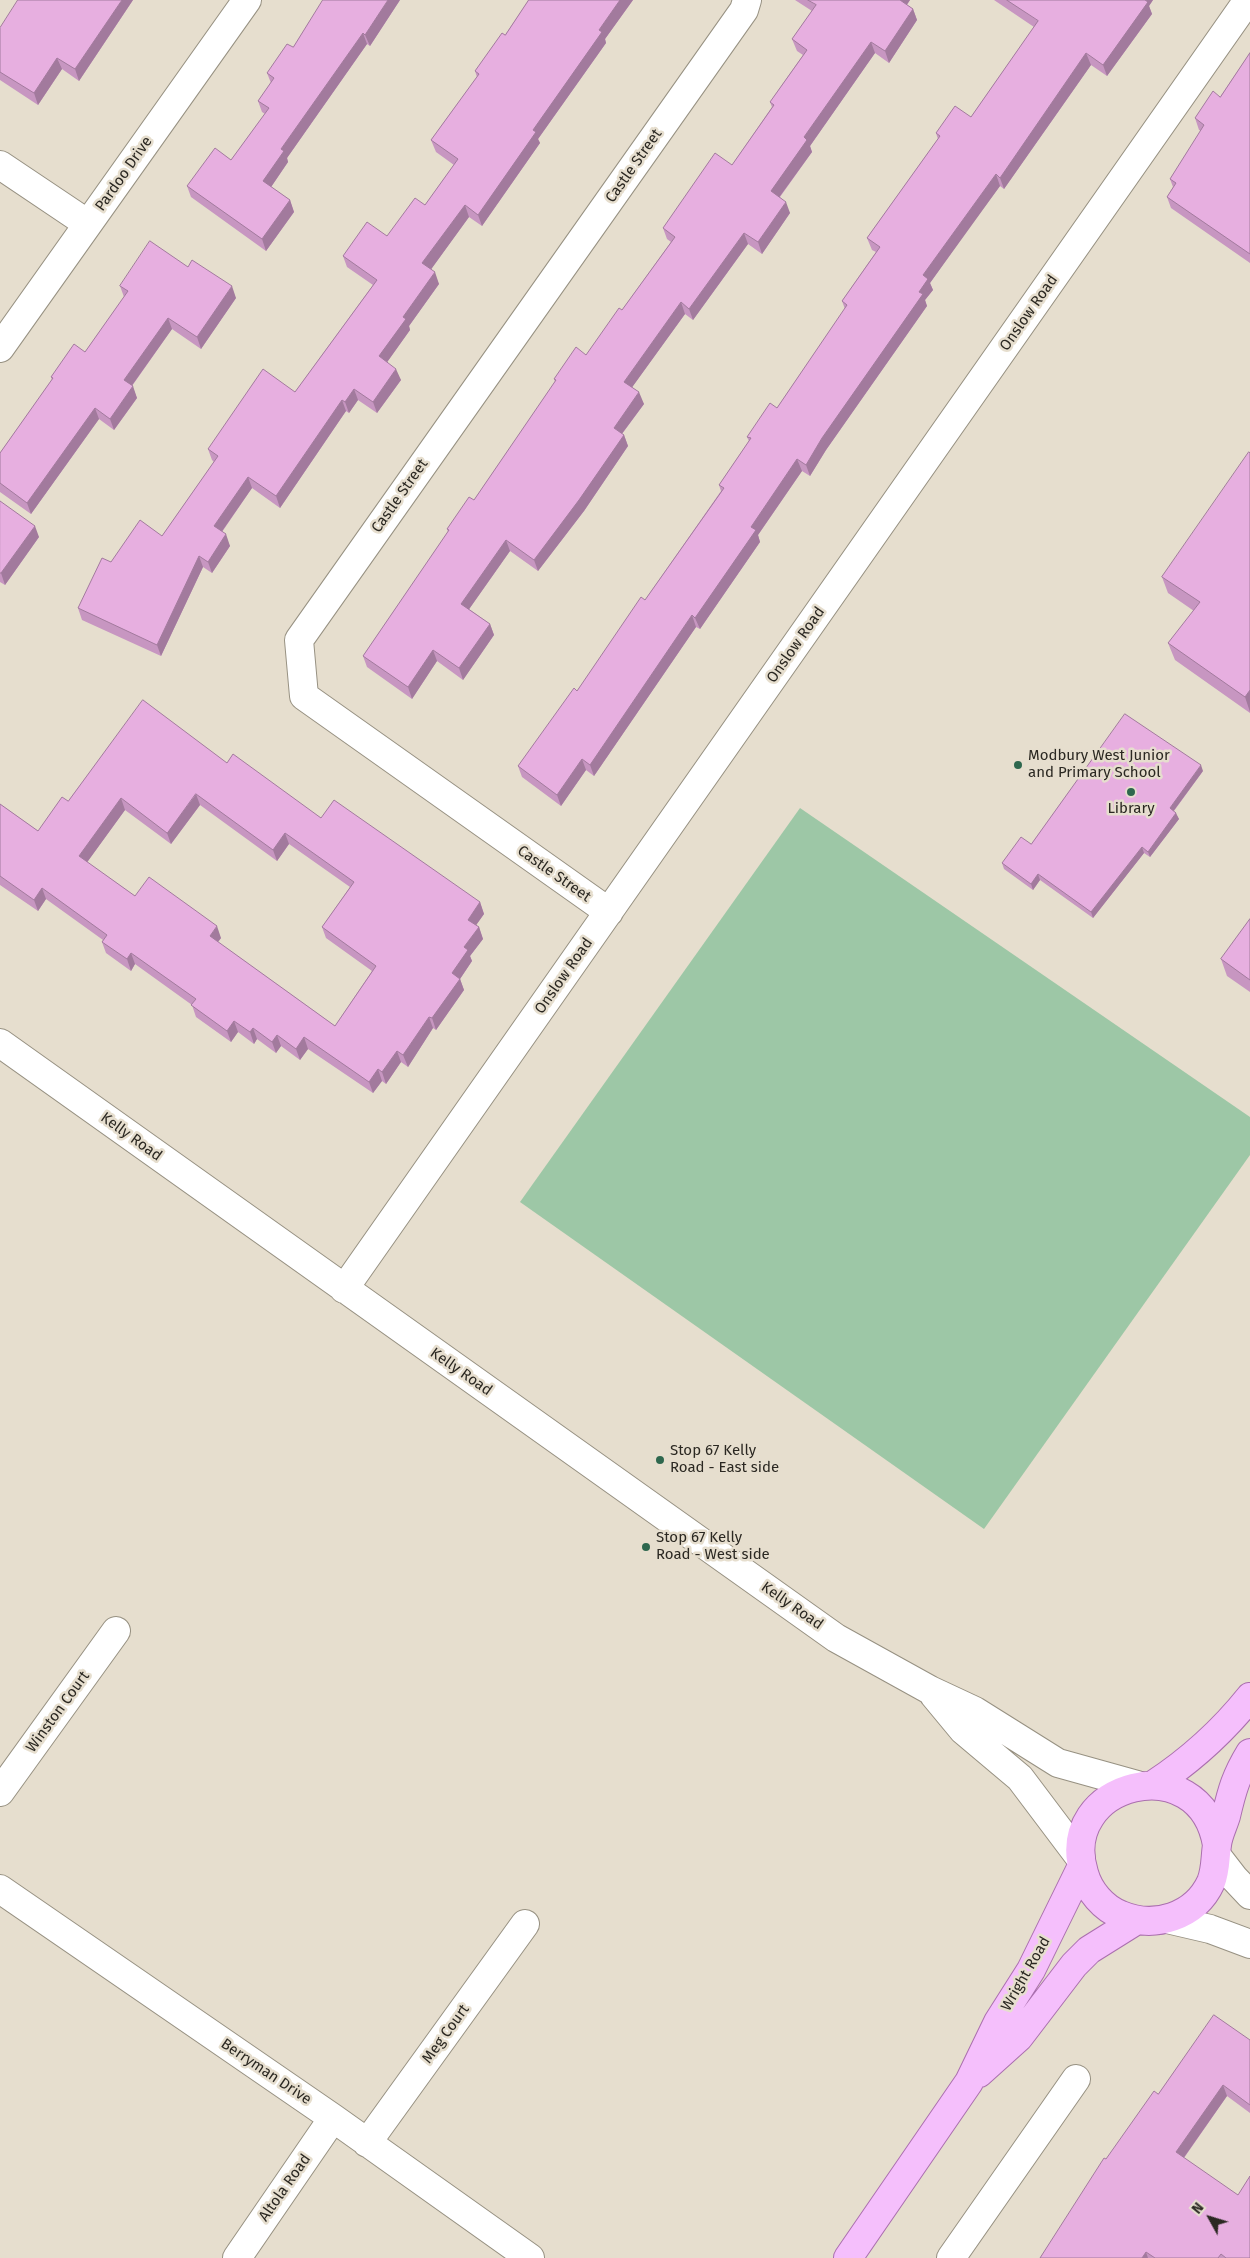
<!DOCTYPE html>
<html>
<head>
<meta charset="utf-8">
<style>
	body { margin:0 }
	#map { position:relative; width:1250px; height:2258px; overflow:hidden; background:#e6dece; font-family:"Fira Sans",sans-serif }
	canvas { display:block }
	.north { position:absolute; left:1185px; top:2193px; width:50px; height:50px; -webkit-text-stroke:4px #e6dece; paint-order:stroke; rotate:309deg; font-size:14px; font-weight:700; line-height:20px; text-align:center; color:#2b2822 }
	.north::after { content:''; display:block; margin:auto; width:18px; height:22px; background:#2b2822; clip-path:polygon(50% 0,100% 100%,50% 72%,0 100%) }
</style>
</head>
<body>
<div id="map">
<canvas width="1250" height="2258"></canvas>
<div class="north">N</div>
</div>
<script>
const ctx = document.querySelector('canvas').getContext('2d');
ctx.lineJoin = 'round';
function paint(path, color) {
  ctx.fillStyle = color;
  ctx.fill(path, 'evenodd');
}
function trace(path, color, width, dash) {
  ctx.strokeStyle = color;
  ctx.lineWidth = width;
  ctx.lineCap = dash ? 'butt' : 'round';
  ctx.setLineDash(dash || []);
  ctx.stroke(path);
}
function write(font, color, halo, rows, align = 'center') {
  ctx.font = font + ' "Fira Sans",sans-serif';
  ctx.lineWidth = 5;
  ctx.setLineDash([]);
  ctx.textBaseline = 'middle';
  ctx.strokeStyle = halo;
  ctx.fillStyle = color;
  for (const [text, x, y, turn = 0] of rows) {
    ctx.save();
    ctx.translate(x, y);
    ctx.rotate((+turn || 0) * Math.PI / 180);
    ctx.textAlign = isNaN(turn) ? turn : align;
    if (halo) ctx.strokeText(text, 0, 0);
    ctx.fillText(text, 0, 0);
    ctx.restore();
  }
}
const green = new Path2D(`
	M 800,808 L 1250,1117 L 1250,1155 L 984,1529 L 520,1202 Z`);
const minor = new Path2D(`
	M 0,165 L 88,224
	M 0,348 L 247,0
	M 609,912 L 304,696 L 299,640 L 744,10 L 747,0
	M 0,1043 L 836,1638 L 930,1690 L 975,1711 L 1058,1763 L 1137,1785
	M 344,1289 L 1248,0
	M 934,1695 L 963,1730 L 1020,1778 L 1081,1859
	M 0,1792 L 116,1631
	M 1217,1856 L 1234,1878 L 1250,1895
	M 0,1889 L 333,2118 L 530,2258
	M 1167,1919 L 1210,1929 L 1250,1944
	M 367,2143 L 525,1924
	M 237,2258 L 333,2118
	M 951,2258 L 1076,2079`);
const major = new Path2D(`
	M 1153,1785 C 1191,1760 1222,1732 1250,1697
	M 1217,1845 C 1200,1745 1056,1783 1084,1873 C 1089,1891 1103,1908 1121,1915 C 1154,1929 1195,1917 1211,1882 C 1216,1870 1215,1858 1217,1845 C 1218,1835 1223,1826 1226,1816 C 1232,1790 1236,1776 1250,1753
	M 979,2073 L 1019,2037 L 1074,1965 L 1089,1950 L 1137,1920
	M 848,2258 L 969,2082 L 998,2022 L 1031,1970 L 1082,1866`);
const wall = new Path2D(`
	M 133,0 L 79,81 L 62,69 L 38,105 L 0,80 L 0,28 Z
	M 400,0 L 370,46 L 367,44 L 287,158 L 288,162 L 271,187 L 290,200 L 294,212 L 266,251 L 191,197 L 187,186 L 231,160 L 265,114 L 262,112 L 258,101 L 271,83 L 267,73 L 293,47 Z
	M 529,0 L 633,0 L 605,39 L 606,43 L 538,139 L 540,143 L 482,226 L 469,217 L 431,269 L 439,284 L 409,326 L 410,330 L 387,362 L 401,380 L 377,413 L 358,400 L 349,413 L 346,411 L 280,508 L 252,488 L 222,532 L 230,546 L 212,573 L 203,567 L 161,656 L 82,620 L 78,608 L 111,562 L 162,536 L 214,462 L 212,460 L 208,449 L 295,392 L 373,285 L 347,267 L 343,256 L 387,236 L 425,205 L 454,165 L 436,152 L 431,140 L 477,77 L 475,71 L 505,35 Z
	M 795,0 L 910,0 L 907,5 L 913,9 L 917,20 L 889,63 L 875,53 L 810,146 L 812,152 L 780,197 L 790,213 L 762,254 L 748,244 L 693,320 L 685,314 L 632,387 L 644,404 L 622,434 L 624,435 L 628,446 L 584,511 L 538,571 L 510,551 L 469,609 L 490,624 L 494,635 L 463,680 L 437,661 L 412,699 L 367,667 L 363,656 L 448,532 L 447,529 L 474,500 L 555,382 L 554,379 L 586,355 L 622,310 L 671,242 L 667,239 L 663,228 L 732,165 L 772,107 L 770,102 L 803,55 L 797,51 L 792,39 L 812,11 Z
	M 994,0 L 1153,0 L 1149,6 L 1152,14 L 1107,76 L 1091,65 L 1004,189 L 1000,186 L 968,229 L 930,283 L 933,290 L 925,300 L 927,306 L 826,450 L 810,476 L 802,471 L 758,535 L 760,542 L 700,629 L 696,627 L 594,776 L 586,770 L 561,806 L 522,777 L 518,766 L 577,691 L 645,600 L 721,491 L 719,485 L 749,441 L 747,437 L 777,408 L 845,309 L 842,301 L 876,252 L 872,250 L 867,238 L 938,139 L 936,133 L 971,117 L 1034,27 Z
	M 1250,53 L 1250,263 L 1171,208 L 1167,197 L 1173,187 L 1170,179 L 1201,131 L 1199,130 L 1195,118 L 1220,97 Z
	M 188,267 L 236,298 L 201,349 L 172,329 L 132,386 L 137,398 L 114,430 L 99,419 L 31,514 L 0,492 L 0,453 L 52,380 L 51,377 L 85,352 L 124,297 L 120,286 Z
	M 1250,453 L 1250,713 L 1175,660 L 1168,643 L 1194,611 L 1168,593 L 1162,577 Z
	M 0,501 L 39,537 L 5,585 L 0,582 Z
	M 227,763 L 321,818 L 480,902 L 484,914 L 476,925 L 479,927 L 483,939 L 470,956 L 472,961 L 460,979 L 464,990 L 436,1030 L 433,1028 L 408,1067 L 401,1062 L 386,1084 L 382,1081 L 373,1093 L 308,1049 L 300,1060 L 281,1046 L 276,1053 L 257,1039 L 254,1044 L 238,1032 L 231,1042 L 196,1017 L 192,1005 L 135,964 L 131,971 L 106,953 L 102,942 L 103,940 L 46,899 L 38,911 L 0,885 L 0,804 L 38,831 L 68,801 ZM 200,805 L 277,861 L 289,844 L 350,887 L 322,927 L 326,938 L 372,971 L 335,1026 L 218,942 L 221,938 L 135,896 L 87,862 L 125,810 L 171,844 Z
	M 1203,771 L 1174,811 L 1179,819 L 1150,857 L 1144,853 L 1093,918 L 1040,880 L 1033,890 L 1004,869 L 1002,863 L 1031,844 Z
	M 1250,919 L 1250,992 L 1227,976 L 1221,959 Z
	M 1250,2040 L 1250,2113 L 1227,2096 L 1184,2158 L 1250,2258 L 1040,2258 L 1106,2159 L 1158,2094 Z`);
const shadedWall = new Path2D(`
	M 122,0 L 133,0 L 79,81 L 75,69 Z
	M 388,0 L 400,0 L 370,46 L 365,35 Z
	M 620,0 L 633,0 L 605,39 L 606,43 L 538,139 L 540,143 L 482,226 L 478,215 L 533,130 L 599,30 Z
	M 899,0 L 910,0 L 903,10 Z
	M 1143,0 L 1153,0 L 1149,6 L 1152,14 L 1107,76 L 1103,65 Z
	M 913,9 L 917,20 L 889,63 L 885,51 Z
	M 363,33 L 367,44 L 287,158 L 288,162 L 267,193 L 263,181 L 281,149 Z
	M 871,42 L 875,53 L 810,146 L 812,152 L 775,203 L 771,191 L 804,137 Z
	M 1086,53 L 1091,65 L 1004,189 L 1000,178 Z
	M 57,58 L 62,69 L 38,105 L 34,93 Z
	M 996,174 L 1000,186 L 930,283 L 933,290 L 925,300 L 927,306 L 826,450 L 810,476 L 806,465 L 822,438 L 919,292 L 923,275 Z
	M 290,200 L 294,212 L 266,251 L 262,239 Z
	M 786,202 L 790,213 L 762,254 L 758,242 Z
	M 465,205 L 469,217 L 427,275 L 422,263 Z
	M 744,233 L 748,244 L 693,320 L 689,309 Z
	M 435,272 L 439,284 L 409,326 L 410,330 L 383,368 L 379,356 L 403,317 Z
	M 232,286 L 236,298 L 201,349 L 197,337 Z
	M 681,302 L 685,314 L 628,393 L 624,382 Z
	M 168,318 L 172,329 L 128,391 L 124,380 Z
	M 396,369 L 401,380 L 377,413 L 373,402 Z
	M 133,386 L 137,398 L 114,430 L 110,419 Z
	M 354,389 L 358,400 L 349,413 L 345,402 Z
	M 639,392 L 644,404 L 618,439 L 614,428 Z
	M 342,400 L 346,411 L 280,508 L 276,496 Z
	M 95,408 L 99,419 L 31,514 L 27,503 Z
	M 624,435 L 628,446 L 584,511 L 538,571 L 534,560 Z
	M 797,459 L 802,471 L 758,535 L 760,542 L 700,629 L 695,618 L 751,527 Z
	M 248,477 L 252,488 L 218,537 L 214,526 Z
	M 35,526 L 39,537 L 5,585 L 1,573 Z
	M 226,534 L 230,546 L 212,573 L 208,562 Z
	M 506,540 L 510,551 L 465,615 L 461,604 Z
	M 199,556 L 203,567 L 161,656 L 157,645 Z
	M 692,615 L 696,627 L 594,776 L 590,765 Z
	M 490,624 L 494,635 L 463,680 L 459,668 Z
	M 433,650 L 437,661 L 412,699 L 408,687 Z
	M 1250,690 L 1250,712 L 1245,697 Z
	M 582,759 L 586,770 L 561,806 L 557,795 Z
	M 1201,765 L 1203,771 L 1172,813 L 1170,808 Z
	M 196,794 L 200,805 L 171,844 L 167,833 Z
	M 121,798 L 125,810 L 83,868 L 79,856 Z
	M 1176,813 L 1179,819 L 1150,857 L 1148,852 Z
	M 285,833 L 289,844 L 277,861 L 273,850 Z
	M 1142,847 L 1144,853 L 1093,918 L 1091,912 Z
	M 1038,874 L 1040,880 L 1033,890 L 1031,884 Z
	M 42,888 L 46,899 L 38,911 L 34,900 Z
	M 480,902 L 484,914 L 472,931 L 468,920 Z
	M 217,926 L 221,938 L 214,947 L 210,936 Z
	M 479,927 L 483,939 L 470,956 L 472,961 L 460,979 L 464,990 L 436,1030 L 432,1018 L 464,947 Z
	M 131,953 L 135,964 L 131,971 L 127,959 Z
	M 429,1017 L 433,1028 L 408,1067 L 403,1055 Z
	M 234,1021 L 238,1032 L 231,1042 L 227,1031 Z
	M 253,1028 L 257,1039 L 254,1044 L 250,1032 Z
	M 277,1035 L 281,1046 L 276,1053 L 272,1042 Z
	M 304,1037 L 308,1049 L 300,1060 L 296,1049 Z
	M 397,1051 L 401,1062 L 386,1084 L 382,1072 Z
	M 378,1069 L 382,1081 L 373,1093 L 369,1082 Z
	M 1223,2085 L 1227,2096 L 1180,2163 L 1176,2152 Z
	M 1146,2252 L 1148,2258 L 1142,2258 Z`);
const building = new Path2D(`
	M 18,0 L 122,0 L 75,69 L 57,58 L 34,93 L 0,72 L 0,28 Z
	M 323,0 L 388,0 L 365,35 L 363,33 L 281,149 L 284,151 L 263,181 L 290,200 L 262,239 L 187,186 L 215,148 L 231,160 L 269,108 L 258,101 L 274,78 L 267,73 L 287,44 L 293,47 Z
	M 529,0 L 620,0 L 599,30 L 602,32 L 533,130 L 536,132 L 478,215 L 465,205 L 422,263 L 435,272 L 403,317 L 406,319 L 379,356 L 396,369 L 373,402 L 354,389 L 345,402 L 342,400 L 276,496 L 248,477 L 214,526 L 226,534 L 208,562 L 199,556 L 157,645 L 78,608 L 102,558 L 111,562 L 140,520 L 162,536 L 218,456 L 208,449 L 263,369 L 295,392 L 377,280 L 343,256 L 367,222 L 387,236 L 415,198 L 425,205 L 458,159 L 431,140 L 479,74 L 475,71 L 502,33 L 505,35 Z
	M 808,0 L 900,0 L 913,9 L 885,51 L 871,42 L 804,137 L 807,140 L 771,191 L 786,202 L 758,242 L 744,233 L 689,309 L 681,302 L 624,382 L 639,392 L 614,428 L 624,435 L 579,500 L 534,560 L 506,540 L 461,604 L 490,624 L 459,668 L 433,650 L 408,687 L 363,656 L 449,530 L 447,529 L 469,497 L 474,500 L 556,380 L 554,379 L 576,347 L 586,355 L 619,308 L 622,310 L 675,237 L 663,228 L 715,153 L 732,165 L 774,105 L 770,102 L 807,50 L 792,39 L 816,5 Z
	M 1007,0 L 1145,0 L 1148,2 L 1103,65 L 1086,53 L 1000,178 L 996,174 L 923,275 L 928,279 L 919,292 L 923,294 L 822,438 L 806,465 L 797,459 L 751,527 L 756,530 L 695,618 L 692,615 L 590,765 L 582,759 L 557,795 L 518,766 L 574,688 L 577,691 L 641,597 L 645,600 L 724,488 L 719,485 L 751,438 L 747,437 L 770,403 L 777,408 L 847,305 L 842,301 L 880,247 L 867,238 L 940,136 L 936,133 L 955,106 L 971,117 L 1038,21 Z
	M 1250,53 L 1250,254 L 1167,197 L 1176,183 L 1170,179 L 1204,125 L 1195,118 L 1213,91 L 1220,97 Z
	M 150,241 L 188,267 L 192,260 L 232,286 L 197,337 L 168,318 L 124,380 L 133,386 L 110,419 L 95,408 L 27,503 L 0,483 L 0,453 L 53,378 L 51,377 L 74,344 L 85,352 L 128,291 L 120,286 Z
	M 1249,452 L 1250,453 L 1250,690 L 1245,697 L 1168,643 L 1200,602 L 1162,577 Z
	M 0,501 L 35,526 L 1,573 L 0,573 Z
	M 143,700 L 227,763 L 233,754 L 321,818 L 334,800 L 480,902 L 468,920 L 479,927 L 464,947 L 468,950 L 452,973 L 460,979 L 432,1018 L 429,1017 L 403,1055 L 397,1051 L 382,1072 L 378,1069 L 369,1082 L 304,1037 L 296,1049 L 277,1035 L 272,1042 L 253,1028 L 250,1032 L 234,1021 L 227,1031 L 191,1005 L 196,999 L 131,953 L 127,959 L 102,942 L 107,935 L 42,888 L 34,900 L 0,876 L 0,804 L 38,831 L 62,797 L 68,801 ZM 196,794 L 273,850 L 285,833 L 354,882 L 322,927 L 376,966 L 335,1026 L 210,936 L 217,926 L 149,877 L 135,896 L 79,856 L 121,798 L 167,833 Z
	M 1125,714 L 1201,765 L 1170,808 L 1176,813 L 1148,852 L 1142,847 L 1091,912 L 1038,874 L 1031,884 L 1002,863 L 1021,837 L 1031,844 Z
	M 1250,919 L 1250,980 L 1221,959 Z
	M 1214,2015 L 1250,2040 L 1250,2105 L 1223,2085 L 1176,2152 L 1238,2195 L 1250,2176 L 1250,2258 L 1226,2258 L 1221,2254 L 1218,2258 L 1155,2258 L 1146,2252 L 1142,2258 L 1040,2258 L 1104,2158 L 1106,2159 L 1154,2091 L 1158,2094 Z`);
const markers = [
	[1018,765,5,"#2e674e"],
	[1131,792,5,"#2e674e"],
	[660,1460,5,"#2e674e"],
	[646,1547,5,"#2e674e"]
];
const streetNames = [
	["Castle Street",634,166,-55],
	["Pardoo Drive",124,174,-55],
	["Onslow Road",1029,313,-55],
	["Castle Street",400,496,-55],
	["Onslow Road",796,645,-55],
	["Castle Street",554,874,35],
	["Onslow Road",564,976,-55],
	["Kelly Road",131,1137,36],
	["Kelly Road",461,1372,35],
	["Kelly Road",792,1606,35],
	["Winston Court",58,1712,-54],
	["Wright Road",1026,1974,-60],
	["Meg Court",446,2034,-54],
	["Berryman Drive",266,2072,34],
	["Altola Road",285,2188,-55]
];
const poiNames = [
	["Modbury West Junior",1028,756],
	["and Primary School",1028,773],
	["Library",1131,809,"center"],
	["Stop 67 Kelly",670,1451],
	["Road - East side",670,1468],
	["Stop 67 Kelly",656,1538],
	["Road - West side",656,1555]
];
paint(green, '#9dc7a6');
trace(minor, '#979182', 30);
trace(major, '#aa6fae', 30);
trace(minor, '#fff', 28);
trace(major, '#f5bffc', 28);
paint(wall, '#c796c1');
paint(shadedWall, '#a27a9d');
paint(building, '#e7afe0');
trace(building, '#a27a9d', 1);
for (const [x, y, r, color] of markers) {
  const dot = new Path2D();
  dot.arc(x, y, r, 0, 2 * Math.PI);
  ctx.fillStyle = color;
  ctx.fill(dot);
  trace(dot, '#e6dece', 2);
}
write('15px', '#2b2822', '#e6dece', streetNames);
write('15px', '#2b2822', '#e6dece', poiNames, 'left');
</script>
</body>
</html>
